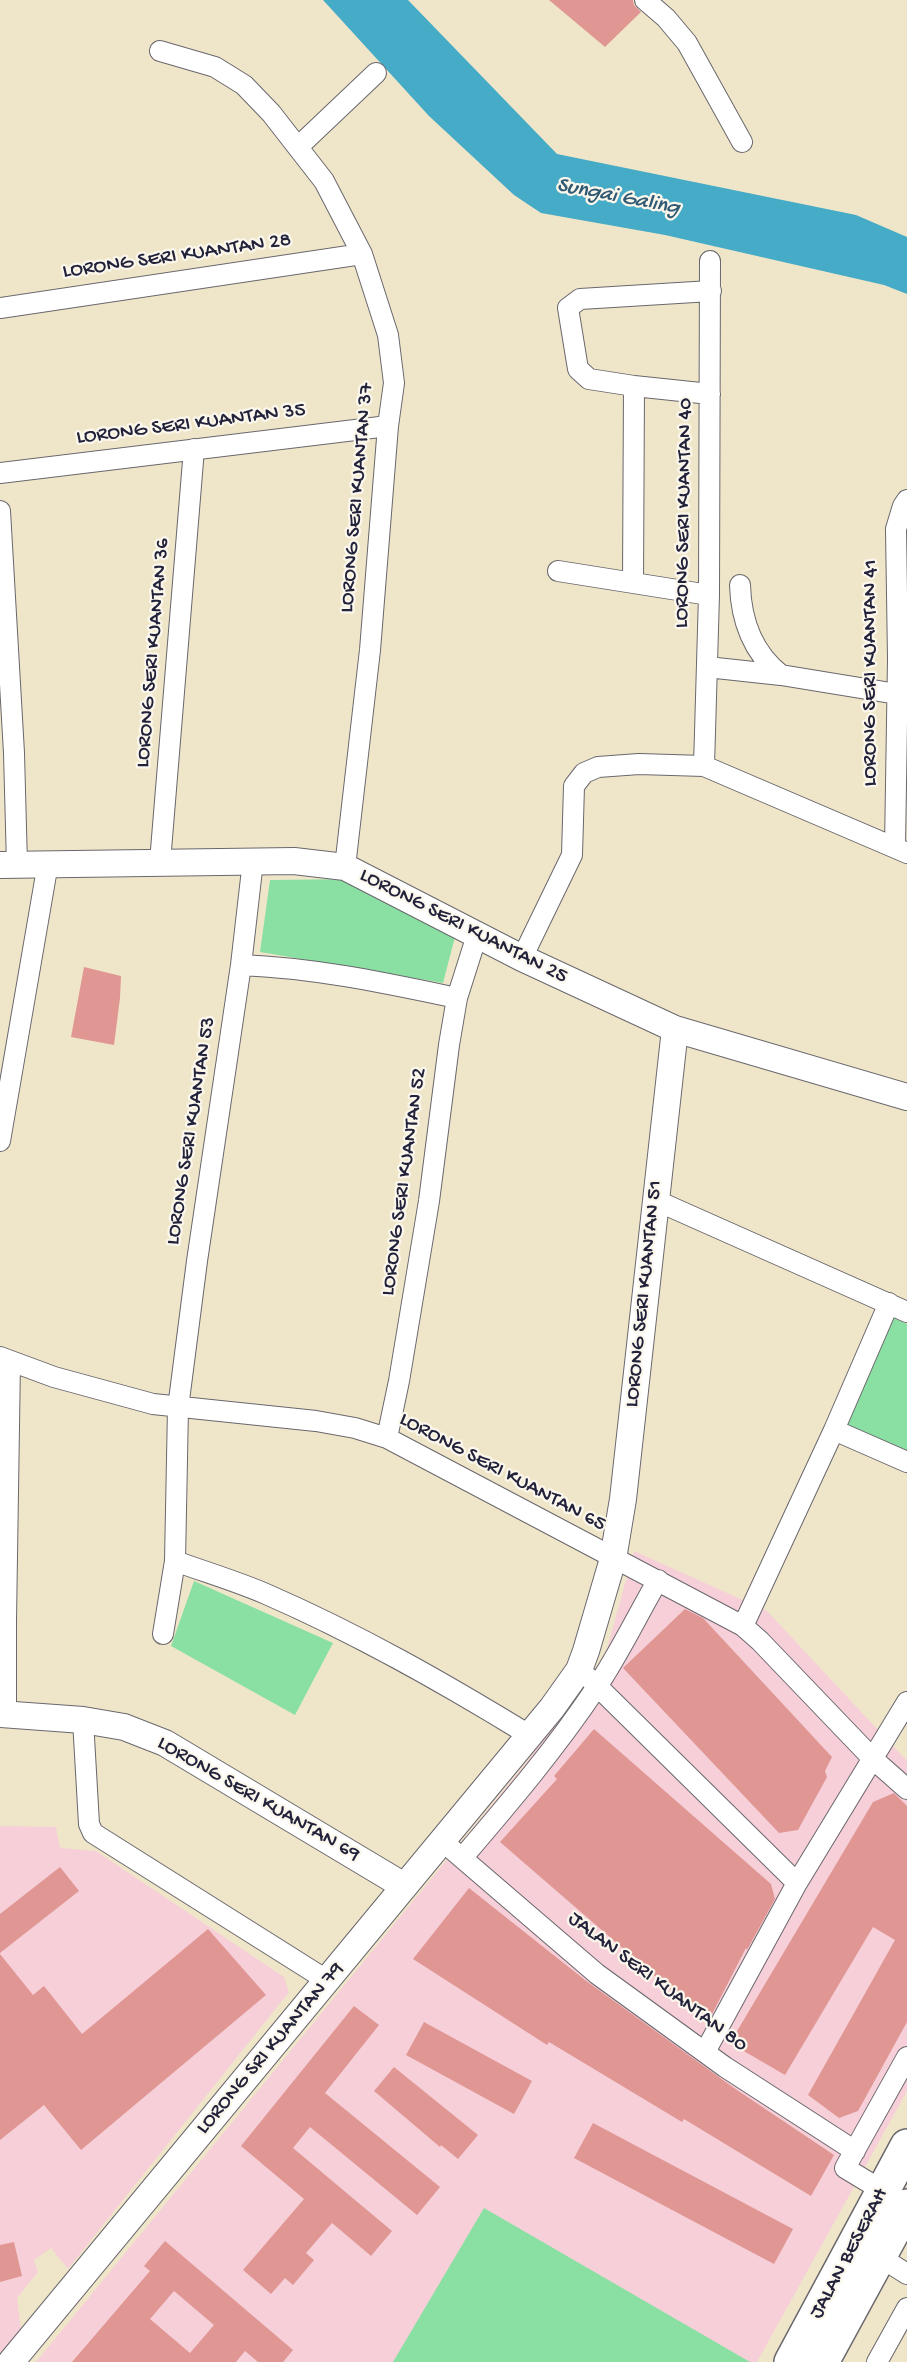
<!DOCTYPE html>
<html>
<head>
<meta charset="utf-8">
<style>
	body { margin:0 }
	canvas { display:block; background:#efe6c9 }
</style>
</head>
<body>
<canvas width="907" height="2362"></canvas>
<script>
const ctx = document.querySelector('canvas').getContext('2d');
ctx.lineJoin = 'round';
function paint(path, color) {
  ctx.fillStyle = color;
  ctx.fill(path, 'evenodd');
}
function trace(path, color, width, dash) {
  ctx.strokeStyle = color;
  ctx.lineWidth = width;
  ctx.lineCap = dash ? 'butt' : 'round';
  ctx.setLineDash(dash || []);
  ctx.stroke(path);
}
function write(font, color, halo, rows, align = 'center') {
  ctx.font = font + ' "Gochi Hand",sans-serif';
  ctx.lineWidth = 4.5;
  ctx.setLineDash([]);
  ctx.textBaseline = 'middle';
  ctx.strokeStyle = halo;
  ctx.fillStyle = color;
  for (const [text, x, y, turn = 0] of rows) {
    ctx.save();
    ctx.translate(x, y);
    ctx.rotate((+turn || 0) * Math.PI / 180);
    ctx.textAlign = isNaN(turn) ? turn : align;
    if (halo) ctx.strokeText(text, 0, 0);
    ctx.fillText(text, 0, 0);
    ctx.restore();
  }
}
const built = new Path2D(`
	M 634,1551 L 767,1611 L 907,1761 L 907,2091 L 757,2362 L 36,2362 L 526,1763 L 605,1656 Z
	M 0,1826 L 56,1827 L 60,1848 L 96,1851 L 284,1977 L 289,1992 L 68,2269 L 51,2248 L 34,2260 L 38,2272 L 17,2298 L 21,2330 L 0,2355 Z`);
const green = new Path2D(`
	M 354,879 L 456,933 L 443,983 L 260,952 L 270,880 Z
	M 890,1316 L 907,1324 L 907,1454 L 846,1425 Z
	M 194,1581 L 333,1643 L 295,1715 L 171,1646 Z
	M 484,2208 L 750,2362 L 393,2362 Z`);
const water = new Path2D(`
	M 323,0 L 408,0 L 557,154 L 856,215 L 907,237 L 907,294 L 884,285 L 665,235 L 541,213 L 514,195 L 429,116 Z`);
const building = new Path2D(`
	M 549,0 L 633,0 L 634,5 L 641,12 L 605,47 Z
	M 84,967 L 121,976 L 120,998 L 114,1045 L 71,1037 Z
	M 685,1609 L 703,1618 L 832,1757 L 825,1771 L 827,1777 L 798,1830 L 779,1833 L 623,1668 Z
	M 594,1729 L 771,1884 L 775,1899 L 747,1950 L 746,1948 L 708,2022 L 500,1842 L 557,1779 L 554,1776 Z
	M 894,1793 L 907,1806 L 907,2022 L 858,2111 L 839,2118 L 808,2095 L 895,1940 L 873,1927 L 785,2075 L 730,2043 L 873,1802 Z
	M 60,1867 L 79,1891 L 0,1953 L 0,1914 Z
	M 469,1888 L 585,1980 L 734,2088 L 834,2155 L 811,2196 L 684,2119 L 682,2122 L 549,2042 L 547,2045 L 413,1959 Z
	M 208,1929 L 266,1995 L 81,2150 L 44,2105 L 0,2140 L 0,1954 L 33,1995 L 44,1986 L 82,2034 Z
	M 354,2006 L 379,2025 L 325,2093 L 440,2187 L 417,2215 L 310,2127 L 293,2148 L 392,2231 L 371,2256 L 332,2223 L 306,2253 L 314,2260 L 293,2285 L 285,2278 L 271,2294 L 243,2270 L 304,2199 L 241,2146 Z
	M 424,2022 L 532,2081 L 514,2114 L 406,2055 Z
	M 394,2067 L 478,2135 L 458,2159 L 441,2145 L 440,2147 L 374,2091 Z
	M 593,2123 L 793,2229 L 774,2264 L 574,2158 Z
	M 165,2241 L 293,2350 L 283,2362 L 258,2362 L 245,2351 L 236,2362 L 72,2362 L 150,2271 L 144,2266 ZM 174,2291 L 214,2325 L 190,2353 L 150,2319 Z
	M 14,2242 L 22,2276 L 0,2282 L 0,2245 Z`);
const minor = new Path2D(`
	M 645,0 L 666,18 L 687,43 L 742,142
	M 160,51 L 215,67 L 244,85 L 271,113 L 324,181 L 362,254 L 388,335 L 394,383 L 388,426 L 370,650 L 345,867
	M 298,147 L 376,73
	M 0,308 L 362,254
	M 634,386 L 589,379 L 578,369 L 568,308 L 580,299 L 711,291
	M 0,473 L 388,426
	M 0,511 L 14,753 L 17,865
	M 558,571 L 709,595
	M 633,582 L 634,386 L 710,394
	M 740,585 C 741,620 753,653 781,675
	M 707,667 L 781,675 L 897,694
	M 704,766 L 709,595 L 710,261
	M 895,847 L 898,659 L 896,529 L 903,506 L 907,500
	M 160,862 L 194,449
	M 522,958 L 572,855 L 574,786 L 584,773 L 598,767 L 639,764 L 704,766 L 907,853
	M 241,965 C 316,968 385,983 457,998
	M 0,1141 L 48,863
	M 655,1200 L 907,1312
	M 0,1357 L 54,1377 L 153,1404 L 316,1421 L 355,1428 L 387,1438 L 743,1626 L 760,1641 L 873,1759 L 907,1789
	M 834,1430 L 907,1462
	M 387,1438 L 399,1381 L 429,1201 L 449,1045 L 457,998 L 477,935
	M 175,1561 C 205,1572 236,1581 266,1594 C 358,1634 444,1683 529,1735
	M 743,1626 L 834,1430 L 889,1303
	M 163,1634 L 175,1561 L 178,1408 L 197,1261 L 241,965 L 253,861
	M 589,1678 L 797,1883
	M 6,1714 L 6,1621 L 10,1361
	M 83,1720 L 89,1824 L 93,1833 L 328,1981
	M 441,1840 L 597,1974 L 725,2067 L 855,2151
	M 463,1857 C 510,1802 556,1748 596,1688 C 619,1654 637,1616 658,1580
	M 705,2052 L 797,1883 L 907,1702
	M 883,2191 L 845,2168 L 907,2057
	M 880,2257 L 907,2274
	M 877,2362 L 907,2308`);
const tertiary = new Path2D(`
	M 0,865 L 294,861 L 345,867 L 522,958 L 675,1029 L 907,1097
	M 0,1714 L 83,1720 L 124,1727 L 165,1743 L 404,1886
	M 11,2362 L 552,1708 L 579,1670 L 586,1651 L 613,1559 L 623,1499 L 675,1029`);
const trunk = new Path2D(`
	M 791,2362 L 907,2146
	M 822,2362 L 907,2206`);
const streetNames = [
	["LORONG SERI KUANTAN 28",177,257,-8],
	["LORONG SERI KUANTAN 35",191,425,-7],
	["LORONG SERI KUANTAN 37",358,498,-85],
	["LORONG SERI KUANTAN 40",685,513,-89],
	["LORONG SERI KUANTAN 36",154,653,-85],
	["LORONG SERI KUANTAN 41",872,673,-90],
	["LORONG SERI KUANTAN 25",463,927,27],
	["LORONG SERI KUANTAN 53",192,1131,-81],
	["LORONG SERI KUANTAN 52",405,1182,-82],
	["LORONG SERI KUANTAN 51",645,1294,-84],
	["LORONG SERI KUANTAN 65",502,1473,28],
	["LORONG SERI KUANTAN 69",258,1800,30],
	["JALAN SERI KUANTAN 80",657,1983,37],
	["LORONG SRI KUANTAN 79",271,2049,-50],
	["JALAN BESERAH",850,2254,-62]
];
const waterNames = [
	["Sungai Galing",618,198,11]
];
paint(built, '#f6cfd8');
paint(green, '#8ae0a3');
paint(water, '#46abc6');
paint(building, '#e09794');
trace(minor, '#6a676d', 22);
trace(tertiary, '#6a676d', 28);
trace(trunk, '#6a676d', 36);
trace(minor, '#fff', 20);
trace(tertiary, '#fff', 26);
trace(trunk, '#fff', 33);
write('21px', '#22223b', '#fbf7ec', streetNames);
write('italic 22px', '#305973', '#fbf7ec', waterNames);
</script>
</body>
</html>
